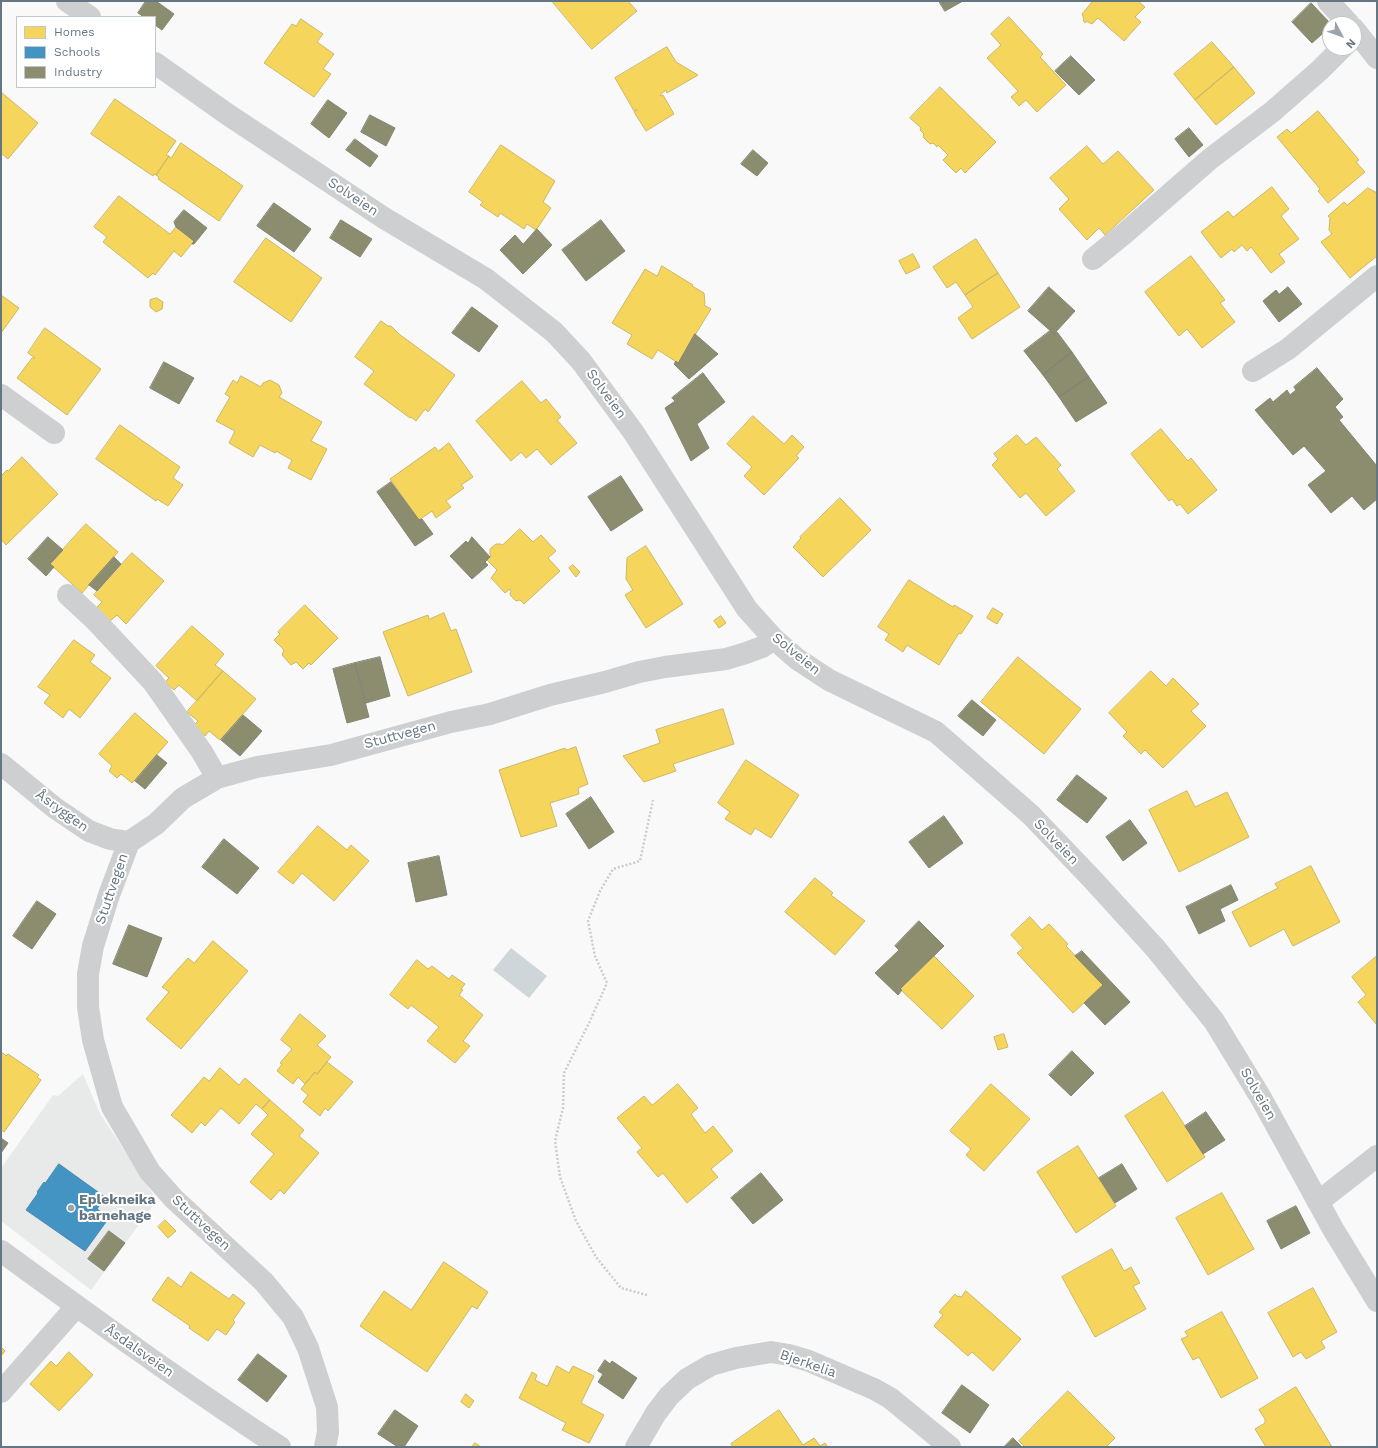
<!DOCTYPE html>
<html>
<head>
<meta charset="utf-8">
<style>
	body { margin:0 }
	#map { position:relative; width:1378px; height:1448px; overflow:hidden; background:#f9f9f9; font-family:"Work Sans",sans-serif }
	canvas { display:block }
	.frame { position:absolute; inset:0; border:2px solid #657683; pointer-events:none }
	.legend { position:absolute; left:16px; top:16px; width:140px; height:72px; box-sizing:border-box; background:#fff; border:1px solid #c1c8cd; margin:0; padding:5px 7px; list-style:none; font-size:12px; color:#657683 }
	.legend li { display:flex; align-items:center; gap:8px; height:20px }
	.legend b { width:20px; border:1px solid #c1c8cd }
	.north { position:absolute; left:1322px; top:16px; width:40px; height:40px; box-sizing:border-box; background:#fff; border:1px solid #c1c8cd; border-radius:50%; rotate:131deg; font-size:11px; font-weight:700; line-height:16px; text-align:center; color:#657683 }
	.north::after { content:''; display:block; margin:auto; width:14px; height:18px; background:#99a4ac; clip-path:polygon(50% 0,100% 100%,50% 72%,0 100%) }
</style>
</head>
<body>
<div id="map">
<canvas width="1378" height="1448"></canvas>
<div class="frame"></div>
<ul class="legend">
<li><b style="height:11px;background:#f6d55c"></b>Homes</li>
<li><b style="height:11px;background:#4393c3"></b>Schools</li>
<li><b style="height:11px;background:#8c8c6e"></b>Industry</li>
</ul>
<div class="north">N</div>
</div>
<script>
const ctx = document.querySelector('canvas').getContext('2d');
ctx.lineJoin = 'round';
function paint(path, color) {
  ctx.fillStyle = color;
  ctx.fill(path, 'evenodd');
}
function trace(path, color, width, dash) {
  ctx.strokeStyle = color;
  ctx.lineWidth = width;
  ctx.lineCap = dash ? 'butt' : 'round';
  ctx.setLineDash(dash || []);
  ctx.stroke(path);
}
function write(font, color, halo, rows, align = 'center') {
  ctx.font = font + ' "Work Sans",sans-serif';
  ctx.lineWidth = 4;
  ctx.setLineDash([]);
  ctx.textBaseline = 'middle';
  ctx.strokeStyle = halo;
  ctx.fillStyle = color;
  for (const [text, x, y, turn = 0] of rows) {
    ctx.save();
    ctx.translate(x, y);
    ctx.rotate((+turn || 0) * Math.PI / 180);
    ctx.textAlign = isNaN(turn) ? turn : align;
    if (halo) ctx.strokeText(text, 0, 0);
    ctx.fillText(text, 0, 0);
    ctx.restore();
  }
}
const built = new Path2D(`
	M 83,1074 L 99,1112 L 157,1200 L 91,1290 L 1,1221 L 1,1168 L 53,1095 L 58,1096 Z`);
const water = new Path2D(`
	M 511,948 L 547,976 L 529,998 L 493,970 Z`);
const homes = new Path2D(`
	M 552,1 L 628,1 L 637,11 L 592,49 Z
	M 1091,1 L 1138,1 L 1145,7 L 1135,17 L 1141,22 L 1124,41 L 1098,18 L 1092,24 L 1086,21 L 1085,23 L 1083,20 L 1084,19 L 1082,14 L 1092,2 Z
	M 1009,17 L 1043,54 L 1040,57 L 1066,85 L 1037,112 L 1026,100 L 1019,106 L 1011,97 L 1018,91 L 987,58 L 1001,45 L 991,34 Z
	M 301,19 L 323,34 L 317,42 L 334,54 L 323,69 L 331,74 L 314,97 L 264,63 L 292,24 L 296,26 Z
	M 1212,42 L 1234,67 L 1195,100 L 1174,74 Z
	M 667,47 L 676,62 L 698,75 L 667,93 L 666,90 L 660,95 L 661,96 L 663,95 L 674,114 L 646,131 L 634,112 L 637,110 L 637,109 L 634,111 L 615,78 Z
	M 1234,67 L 1255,93 L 1216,125 L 1195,100 Z
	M 940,87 L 996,142 L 965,173 L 961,168 L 956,173 L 943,160 L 948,155 L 938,145 L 937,147 L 933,143 L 930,144 L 923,137 L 924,134 L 920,130 L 921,128 L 910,118 Z
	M 1,92 L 38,123 L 8,159 L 1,153 Z
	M 115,99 L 176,141 L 166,155 L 169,156 L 156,175 L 154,174 L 153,176 L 91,134 Z
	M 1318,111 L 1359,160 L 1356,162 L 1365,172 L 1328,203 L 1318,191 L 1320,189 L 1277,137 L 1287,129 L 1291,133 Z
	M 181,143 L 243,186 L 219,221 L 158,179 L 159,177 L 156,175 L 169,156 L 171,158 Z
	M 501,145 L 555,181 L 543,202 L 551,208 L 536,230 L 527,224 L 524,229 L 500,213 L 498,217 L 480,205 L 483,202 L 469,192 Z
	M 1087,146 L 1103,164 L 1118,151 L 1154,190 L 1105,235 L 1099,228 L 1087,240 L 1059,209 L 1069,199 L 1050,178 Z
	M 1272,187 L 1289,209 L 1281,216 L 1299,239 L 1279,254 L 1285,262 L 1271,273 L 1251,247 L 1247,251 L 1242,245 L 1234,252 L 1232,249 L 1221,258 L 1201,232 L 1228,211 L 1233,217 Z
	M 1368,188 L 1377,193 L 1377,256 L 1350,278 L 1321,242 L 1332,234 L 1329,230 L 1330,218 L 1328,216 L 1344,202 L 1347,205 Z
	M 119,196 L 170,234 L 176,227 L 194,241 L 181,257 L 174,251 L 155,275 L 153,273 L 148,278 L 103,242 L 107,237 L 94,227 Z
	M 266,238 L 322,278 L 291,322 L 234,282 Z
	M 976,239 L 998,273 L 965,295 L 956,282 L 947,288 L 933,267 Z
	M 913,254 L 920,267 L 906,274 L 899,261 Z
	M 1191,256 L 1225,300 L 1220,303 L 1235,322 L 1202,348 L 1187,329 L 1179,336 L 1145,292 Z
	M 662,266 L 693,285 L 692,286 L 704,293 L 705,303 L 704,305 L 711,309 L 678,363 L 658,350 L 652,359 L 627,344 L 632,335 L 612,323 L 645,269 L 657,276 Z
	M 998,273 L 1020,307 L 972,339 L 958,318 L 973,307 L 965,295 Z
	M 1,295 L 19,308 L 1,333 Z
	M 157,298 L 163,302 L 162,309 L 156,312 L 150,307 L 150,300 Z
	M 381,321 L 388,326 L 391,326 L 399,334 L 455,375 L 428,412 L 425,409 L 416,421 L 411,417 L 410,418 L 364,384 L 374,371 L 355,357 Z
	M 45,328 L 101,369 L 67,415 L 17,378 L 32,358 L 35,358 L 28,353 Z
	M 241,376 L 261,387 L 263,383 L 270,380 L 279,385 L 282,393 L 279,397 L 322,422 L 311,441 L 327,449 L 311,480 L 288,468 L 292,460 L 276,451 L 275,453 L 260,445 L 253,457 L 229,443 L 235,431 L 216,421 L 230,397 L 225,394 L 233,380 L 237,383 Z
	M 522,381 L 541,403 L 546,399 L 561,417 L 557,420 L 577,443 L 551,465 L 537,449 L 526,458 L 521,452 L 511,461 L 476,421 Z
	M 753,416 L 784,444 L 792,435 L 804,447 L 796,456 L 799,458 L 764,495 L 744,476 L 752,467 L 727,444 Z
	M 120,425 L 180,467 L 173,478 L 183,485 L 168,506 L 157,499 L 156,501 L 96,459 Z
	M 1161,429 L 1188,461 L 1191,458 L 1217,490 L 1188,514 L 1180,504 L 1177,506 L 1172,499 L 1169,501 L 1131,454 Z
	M 1017,435 L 1026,445 L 1036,437 L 1061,465 L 1057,469 L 1075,491 L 1046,516 L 1026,493 L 1020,498 L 992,465 L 998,459 L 994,454 Z
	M 449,443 L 473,477 L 461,485 L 464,488 L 446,501 L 451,507 L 436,518 L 432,511 L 419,520 L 390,479 L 435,447 L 438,451 Z
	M 22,457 L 58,494 L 6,545 L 1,539 L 1,476 L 7,470 L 8,471 Z
	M 840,498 L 871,530 L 823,577 L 793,547 L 801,538 L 800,537 Z
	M 86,524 L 118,552 L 82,593 L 50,564 Z
	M 520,529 L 533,542 L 541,535 L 556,551 L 548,558 L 560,571 L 524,604 L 520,600 L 516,601 L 510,595 L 511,591 L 510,589 L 505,593 L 491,578 L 497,570 L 487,560 L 491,556 L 490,554 L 490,549 L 496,544 L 501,544 L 502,545 Z
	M 646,546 L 683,604 L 646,628 L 625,595 L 633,590 L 626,579 L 627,558 Z
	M 132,553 L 164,581 L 126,624 L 117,615 L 110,621 L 96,608 L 102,602 L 94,595 Z
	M 573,565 L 580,572 L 576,577 L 569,568 Z
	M 909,580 L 953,607 L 954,605 L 973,616 L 961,634 L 959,633 L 939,665 L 907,645 L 903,652 L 885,640 L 889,634 L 878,627 Z
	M 305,605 L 338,638 L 311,665 L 309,663 L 303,669 L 296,662 L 291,665 L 282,655 L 284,650 L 274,640 L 280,634 L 278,632 Z
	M 993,608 L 1003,614 L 997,624 L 987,618 Z
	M 444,613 L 451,631 L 456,629 L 472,672 L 408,696 L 383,632 L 428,615 L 429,619 Z
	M 721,616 L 726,623 L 719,628 L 714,621 Z
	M 192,626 L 224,654 L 215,665 L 223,671 L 197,701 L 179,685 L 174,690 L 165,682 L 169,678 L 156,666 Z
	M 74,640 L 95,655 L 90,662 L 111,678 L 80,718 L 69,709 L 63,718 L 44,703 L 50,695 L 38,687 Z
	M 1018,657 L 1081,709 L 1044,754 L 981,702 Z
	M 223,671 L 256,699 L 220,740 L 209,731 L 205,736 L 193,726 L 198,721 L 187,712 Z
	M 1151,671 L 1166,686 L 1173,678 L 1199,704 L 1191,711 L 1206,726 L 1163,768 L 1145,750 L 1141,754 L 1123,736 L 1127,732 L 1109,713 Z
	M 723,709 L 734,744 L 673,764 L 676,771 L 644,782 L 623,756 L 660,743 L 656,730 Z
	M 135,713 L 168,742 L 132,783 L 121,774 L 117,778 L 109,771 L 112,766 L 99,754 Z
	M 576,747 L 588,784 L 578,788 L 579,794 L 550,803 L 557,826 L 521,837 L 499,770 L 565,748 L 566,750 Z
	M 746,760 L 799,795 L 771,838 L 755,828 L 751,835 L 725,819 L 730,812 L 718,803 Z
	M 1187,791 L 1195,807 L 1227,792 L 1249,837 L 1179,872 L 1149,810 Z
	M 318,826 L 347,850 L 351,845 L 369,861 L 334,901 L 302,873 L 293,884 L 278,872 Z
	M 1311,866 L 1340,922 L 1293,946 L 1284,929 L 1250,947 L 1232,912 L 1278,888 L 1275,884 Z
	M 815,878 L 833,893 L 831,895 L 865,921 L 835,955 L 785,912 Z
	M 1030,917 L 1042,930 L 1049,924 L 1068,944 L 1066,946 L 1103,985 L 1073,1013 L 1017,953 L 1023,948 L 1011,935 Z
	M 213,941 L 248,971 L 181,1049 L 146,1019 L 169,992 L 162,987 L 188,958 L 194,963 Z
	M 933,955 L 974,996 L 942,1029 L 900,989 Z
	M 1377,956 L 1377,1025 L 1358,1002 L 1366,995 L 1352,977 Z
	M 417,960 L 428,969 L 432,966 L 449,979 L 452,975 L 465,984 L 461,989 L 463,990 L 459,995 L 483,1015 L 463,1041 L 470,1046 L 455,1063 L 427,1041 L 439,1027 L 411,1005 L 408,1009 L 390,995 Z
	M 300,1014 L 326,1036 L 317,1045 L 331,1057 L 317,1074 L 315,1072 L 305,1084 L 298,1077 L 293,1084 L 277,1071 L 282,1064 L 280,1063 L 292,1049 L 281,1040 Z
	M 1004,1034 L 1008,1047 L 998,1050 L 994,1037 Z
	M 3,1053 L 6,1056 L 8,1054 L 39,1075 L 37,1077 L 41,1080 L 4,1132 L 1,1130 L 1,1056 Z
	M 327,1062 L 353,1082 L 328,1111 L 325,1108 L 320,1116 L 303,1102 L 308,1095 L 301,1089 L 315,1072 L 317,1074 Z
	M 220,1068 L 239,1085 L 245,1078 L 270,1100 L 262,1109 L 256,1104 L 239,1124 L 221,1108 L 205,1126 L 201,1122 L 192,1133 L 171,1115 L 204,1077 L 209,1081 Z
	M 678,1084 L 698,1108 L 691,1114 L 705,1133 L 713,1126 L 733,1151 L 711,1169 L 718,1177 L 687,1203 L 663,1173 L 658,1177 L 637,1152 L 642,1148 L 617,1118 L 644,1096 L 652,1105 Z
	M 991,1084 L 1030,1119 L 984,1171 L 966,1155 L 971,1149 L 950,1131 Z
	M 1163,1092 L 1205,1157 L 1167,1182 L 1125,1116 Z
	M 270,1100 L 304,1130 L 299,1136 L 319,1153 L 284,1194 L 280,1190 L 271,1200 L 250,1182 L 274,1154 L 251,1134 L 268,1115 L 262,1109 Z
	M 1078,1146 L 1116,1206 L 1076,1233 L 1037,1172 Z
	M 1222,1193 L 1254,1249 L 1208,1275 L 1176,1218 Z
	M 165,1220 L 176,1231 L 168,1238 L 158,1227 Z
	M 1112,1249 L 1124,1271 L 1131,1267 L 1140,1283 L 1133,1286 L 1146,1309 L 1095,1337 L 1062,1277 Z
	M 444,1262 L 488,1292 L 477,1309 L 472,1306 L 427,1372 L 360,1326 L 384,1291 L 411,1310 Z
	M 191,1272 L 229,1299 L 233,1294 L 245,1303 L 233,1320 L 235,1322 L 226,1335 L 217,1329 L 208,1341 L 189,1328 L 190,1326 L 152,1300 L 168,1277 L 181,1287 Z
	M 1313,1288 L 1337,1332 L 1321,1341 L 1325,1348 L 1306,1359 L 1301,1352 L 1293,1357 L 1268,1313 Z
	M 966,1291 L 1021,1339 L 993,1371 L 972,1352 L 968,1356 L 934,1326 L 943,1315 L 939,1312 L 955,1294 L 958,1297 L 959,1296 L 961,1297 Z
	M 1222,1312 L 1258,1378 L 1221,1398 L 1199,1357 L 1193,1360 L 1181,1339 L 1188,1336 L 1185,1332 Z
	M 1,1347 L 5,1351 L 1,1356 Z
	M 69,1352 L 93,1375 L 59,1411 L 30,1384 L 51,1361 L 56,1366 Z
	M 557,1366 L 569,1373 L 573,1366 L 594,1376 L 581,1403 L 604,1415 L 589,1443 L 562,1430 L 566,1423 L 519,1398 L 532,1372 L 537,1375 L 535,1380 L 547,1386 Z
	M 1296,1387 L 1332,1447 L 1266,1447 L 1255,1429 L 1265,1423 L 1265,1419 L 1259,1410 Z
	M 1068,1391 L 1115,1438 L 1106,1447 L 1025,1447 L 1019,1441 Z
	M 466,1394 L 474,1401 L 469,1408 L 461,1402 Z
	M 779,1410 L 803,1445 L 814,1438 L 820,1446 L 825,1443 L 828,1447 L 733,1447 L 731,1444 Z
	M 475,1443 L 481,1447 L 472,1447 Z`);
const schools = new Path2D(`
	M 59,1164 L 105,1197 L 97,1209 L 105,1215 L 102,1219 L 106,1222 L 85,1251 L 26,1210 L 38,1193 L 37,1192 L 44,1182 L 45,1183 Z`);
const industry = new Path2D(`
	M 146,1 L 156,1 L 174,14 L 162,30 L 155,25 L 155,17 L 144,17 L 138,13 Z
	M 939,1 L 963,1 L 945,11 Z
	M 1311,3 L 1331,24 L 1330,27 L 1312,43 L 1292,22 Z
	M 1071,56 L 1095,80 L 1079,95 L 1055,71 Z
	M 328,100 L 347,113 L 329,138 L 311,124 Z
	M 370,115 L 395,128 L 386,146 L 361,132 Z
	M 1189,128 L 1203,145 L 1189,157 L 1175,139 Z
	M 355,139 L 378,156 L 370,167 L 346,150 Z
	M 753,150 L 768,163 L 757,176 L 741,164 Z
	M 274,203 L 311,229 L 294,252 L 257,226 Z
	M 184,210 L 207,228 L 194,244 L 192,244 L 194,241 L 176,227 L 174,222 Z
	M 341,220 L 372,239 L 360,257 L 330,238 Z
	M 601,220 L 625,251 L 586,281 L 562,250 Z
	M 537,229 L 552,245 L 523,274 L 500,250 L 515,235 L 523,244 Z
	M 1049,287 L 1075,311 L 1054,334 L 1028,311 Z
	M 1288,287 L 1302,304 L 1279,322 L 1263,301 L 1276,290 L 1279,294 Z
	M 472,307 L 498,326 L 479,352 L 452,333 Z
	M 1050,331 L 1054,334 L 1057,332 L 1072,352 L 1043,375 L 1024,351 Z
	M 695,334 L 718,354 L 689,379 L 674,364 L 676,361 L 678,363 Z
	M 1072,352 L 1089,377 L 1059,397 L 1043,375 Z
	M 164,362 L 194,378 L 179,404 L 150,388 Z
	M 1317,368 L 1343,399 L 1335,407 L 1343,417 L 1339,420 L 1377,466 L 1375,468 L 1377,471 L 1377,499 L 1364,510 L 1352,496 L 1331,513 L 1308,485 L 1326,471 L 1304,446 L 1293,455 L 1255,410 L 1270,398 L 1273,402 L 1287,390 L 1290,395 L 1296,390 L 1294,387 Z
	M 703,373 L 725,402 L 697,424 L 709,448 L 691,461 L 665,408 L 675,401 L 672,398 Z
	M 1089,377 L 1107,403 L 1076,422 L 1059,397 Z
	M 621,476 L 643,510 L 611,531 L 588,497 Z
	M 391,482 L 419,520 L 422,519 L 433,534 L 415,546 L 377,492 Z
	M 48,537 L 63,550 L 50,564 L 54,567 L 46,576 L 28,559 Z
	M 472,537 L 490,557 L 485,562 L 488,565 L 472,579 L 450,556 L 466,541 L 468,543 Z
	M 114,557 L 121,564 L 97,591 L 89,585 Z
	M 380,657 L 390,696 L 366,703 L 355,663 Z
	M 355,663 L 369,717 L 347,723 L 333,669 Z
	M 972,700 L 996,720 L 983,736 L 958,716 Z
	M 243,715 L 262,731 L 240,756 L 221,740 Z
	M 157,755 L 167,763 L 145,789 L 135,781 Z
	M 1077,775 L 1107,798 L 1087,823 L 1057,800 Z
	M 591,797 L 614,832 L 589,849 L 566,814 Z
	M 944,816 L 963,843 L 929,868 L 909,842 Z
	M 1130,820 L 1147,843 L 1123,861 L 1106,837 Z
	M 224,839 L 259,868 L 237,894 L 202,867 Z
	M 439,856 L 447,895 L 416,902 L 408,863 Z
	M 1231,885 L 1238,900 L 1220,909 L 1225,921 L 1199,934 L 1186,907 Z
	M 37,901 L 56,914 L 32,949 L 13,936 Z
	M 919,921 L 944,946 L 900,989 L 902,990 L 898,995 L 875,973 L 899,950 L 895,946 Z
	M 129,925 L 162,938 L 147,977 L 113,964 Z
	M 1082,951 L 1130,1002 L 1105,1025 L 1084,1003 L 1103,985 L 1075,956 Z
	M 1072,1051 L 1094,1073 L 1071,1096 L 1049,1075 Z
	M 1206,1112 L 1225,1140 L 1203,1154 L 1185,1126 Z
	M 1,1138 L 8,1143 L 1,1153 Z
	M 1122,1164 L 1137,1189 L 1115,1203 L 1099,1178 Z
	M 761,1173 L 783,1200 L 753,1224 L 731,1198 Z
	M 1296,1206 L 1310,1233 L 1281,1249 L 1267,1221 Z
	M 109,1231 L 125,1243 L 104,1271 L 88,1259 Z
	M 258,1354 L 287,1376 L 267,1402 L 238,1380 Z
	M 605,1360 L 610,1364 L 612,1361 L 637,1378 L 623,1399 L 598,1382 L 603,1374 L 598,1371 Z
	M 962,1385 L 989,1405 L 970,1433 L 942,1413 Z
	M 395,1410 L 418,1426 L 404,1447 L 398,1447 L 378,1434 Z
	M 1013,1438 L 1022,1447 L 1004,1447 Z`);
const path = new Path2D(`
	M 647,1295 L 621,1288 L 596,1257 L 576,1221 L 560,1177 L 555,1141 L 563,1108 L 564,1073 L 589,1023 L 607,983 L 595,956 L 588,921 L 600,891 L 613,869 L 640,861 L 653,800`);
const minor = new Path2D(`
	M 67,1 L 90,17
	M 1328,1 L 1349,24
	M 1354,29 L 1377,58
	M 155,63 L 227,114 L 384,218 L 486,279 L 554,332 L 581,361 L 634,433 L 747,609 L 774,639 L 797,659 L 829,680 L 936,732 L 1031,815 L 1093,880 L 1156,949 L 1214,1021 L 1261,1098 L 1333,1229 L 1377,1301
	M 1093,259 L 1125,233 L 1210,159 L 1272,112 L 1320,70 L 1342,48
	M 1253,371 L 1288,349 L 1377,276
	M 1,395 L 54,433
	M 68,595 L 95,620 L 153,682 L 202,752 L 217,778
	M 1,764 L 55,808 L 89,831 L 110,839 L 129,842
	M 1318,1202 L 1377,1156
	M 1,1251 C 93,1318 185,1385 280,1447
	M 1,1392 L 76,1307
	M 325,1447 L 328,1432 L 327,1407 L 308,1348 L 293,1317 L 264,1282 L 174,1199 L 150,1172 L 112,1107 L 93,1040 L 88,1007 L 88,974 L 93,946 L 109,895 L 129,842 L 156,824 L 183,798 L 217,778 L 257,767 L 331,755 L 451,722 L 490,714 L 550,695 L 605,682 L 639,672 L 665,667 L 726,659 L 746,653 L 762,647 L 774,639
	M 636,1447 L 656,1413 L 669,1396 L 687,1379 L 711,1365 L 736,1358 L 771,1352 L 789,1355 L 809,1361 L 874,1389 L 890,1398 L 950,1447`);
const markers = [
	[71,1208,4,"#99a4ac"]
];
const streetNames = [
	["Solveien",353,197,34],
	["Solveien",606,394,54],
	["Solveien",796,654,39],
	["Stuttvegen",400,735,-15],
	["Åsryggen",62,811,36],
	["Solveien",1056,842,46],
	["Stuttvegen",112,889,-71],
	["Solveien",1258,1094,60],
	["Stuttvegen",201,1223,43],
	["Åsdalsveien",139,1351,35],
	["Bjerkelia",808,1364,19]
];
const poiNames = [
	["Eplekneika",79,1200],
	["barnehage",79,1216]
];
paint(built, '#e8e9e9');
paint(water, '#ced6d9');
paint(homes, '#f6d55c');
trace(homes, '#cab868', 1);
paint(schools, '#4393c3');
trace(schools, '#4d8ab0', 1);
paint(industry, '#8c8c6e');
trace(industry, '#808574', 1);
trace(path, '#cbcccd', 2.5, [2, 2]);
trace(minor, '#cecfd0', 22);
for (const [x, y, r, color] of markers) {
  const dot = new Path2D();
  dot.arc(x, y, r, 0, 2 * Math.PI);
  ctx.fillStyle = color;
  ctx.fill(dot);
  trace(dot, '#fff', 1.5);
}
write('14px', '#657683', '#fff', streetNames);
write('bold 14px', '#657683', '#fff', poiNames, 'left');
</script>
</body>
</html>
